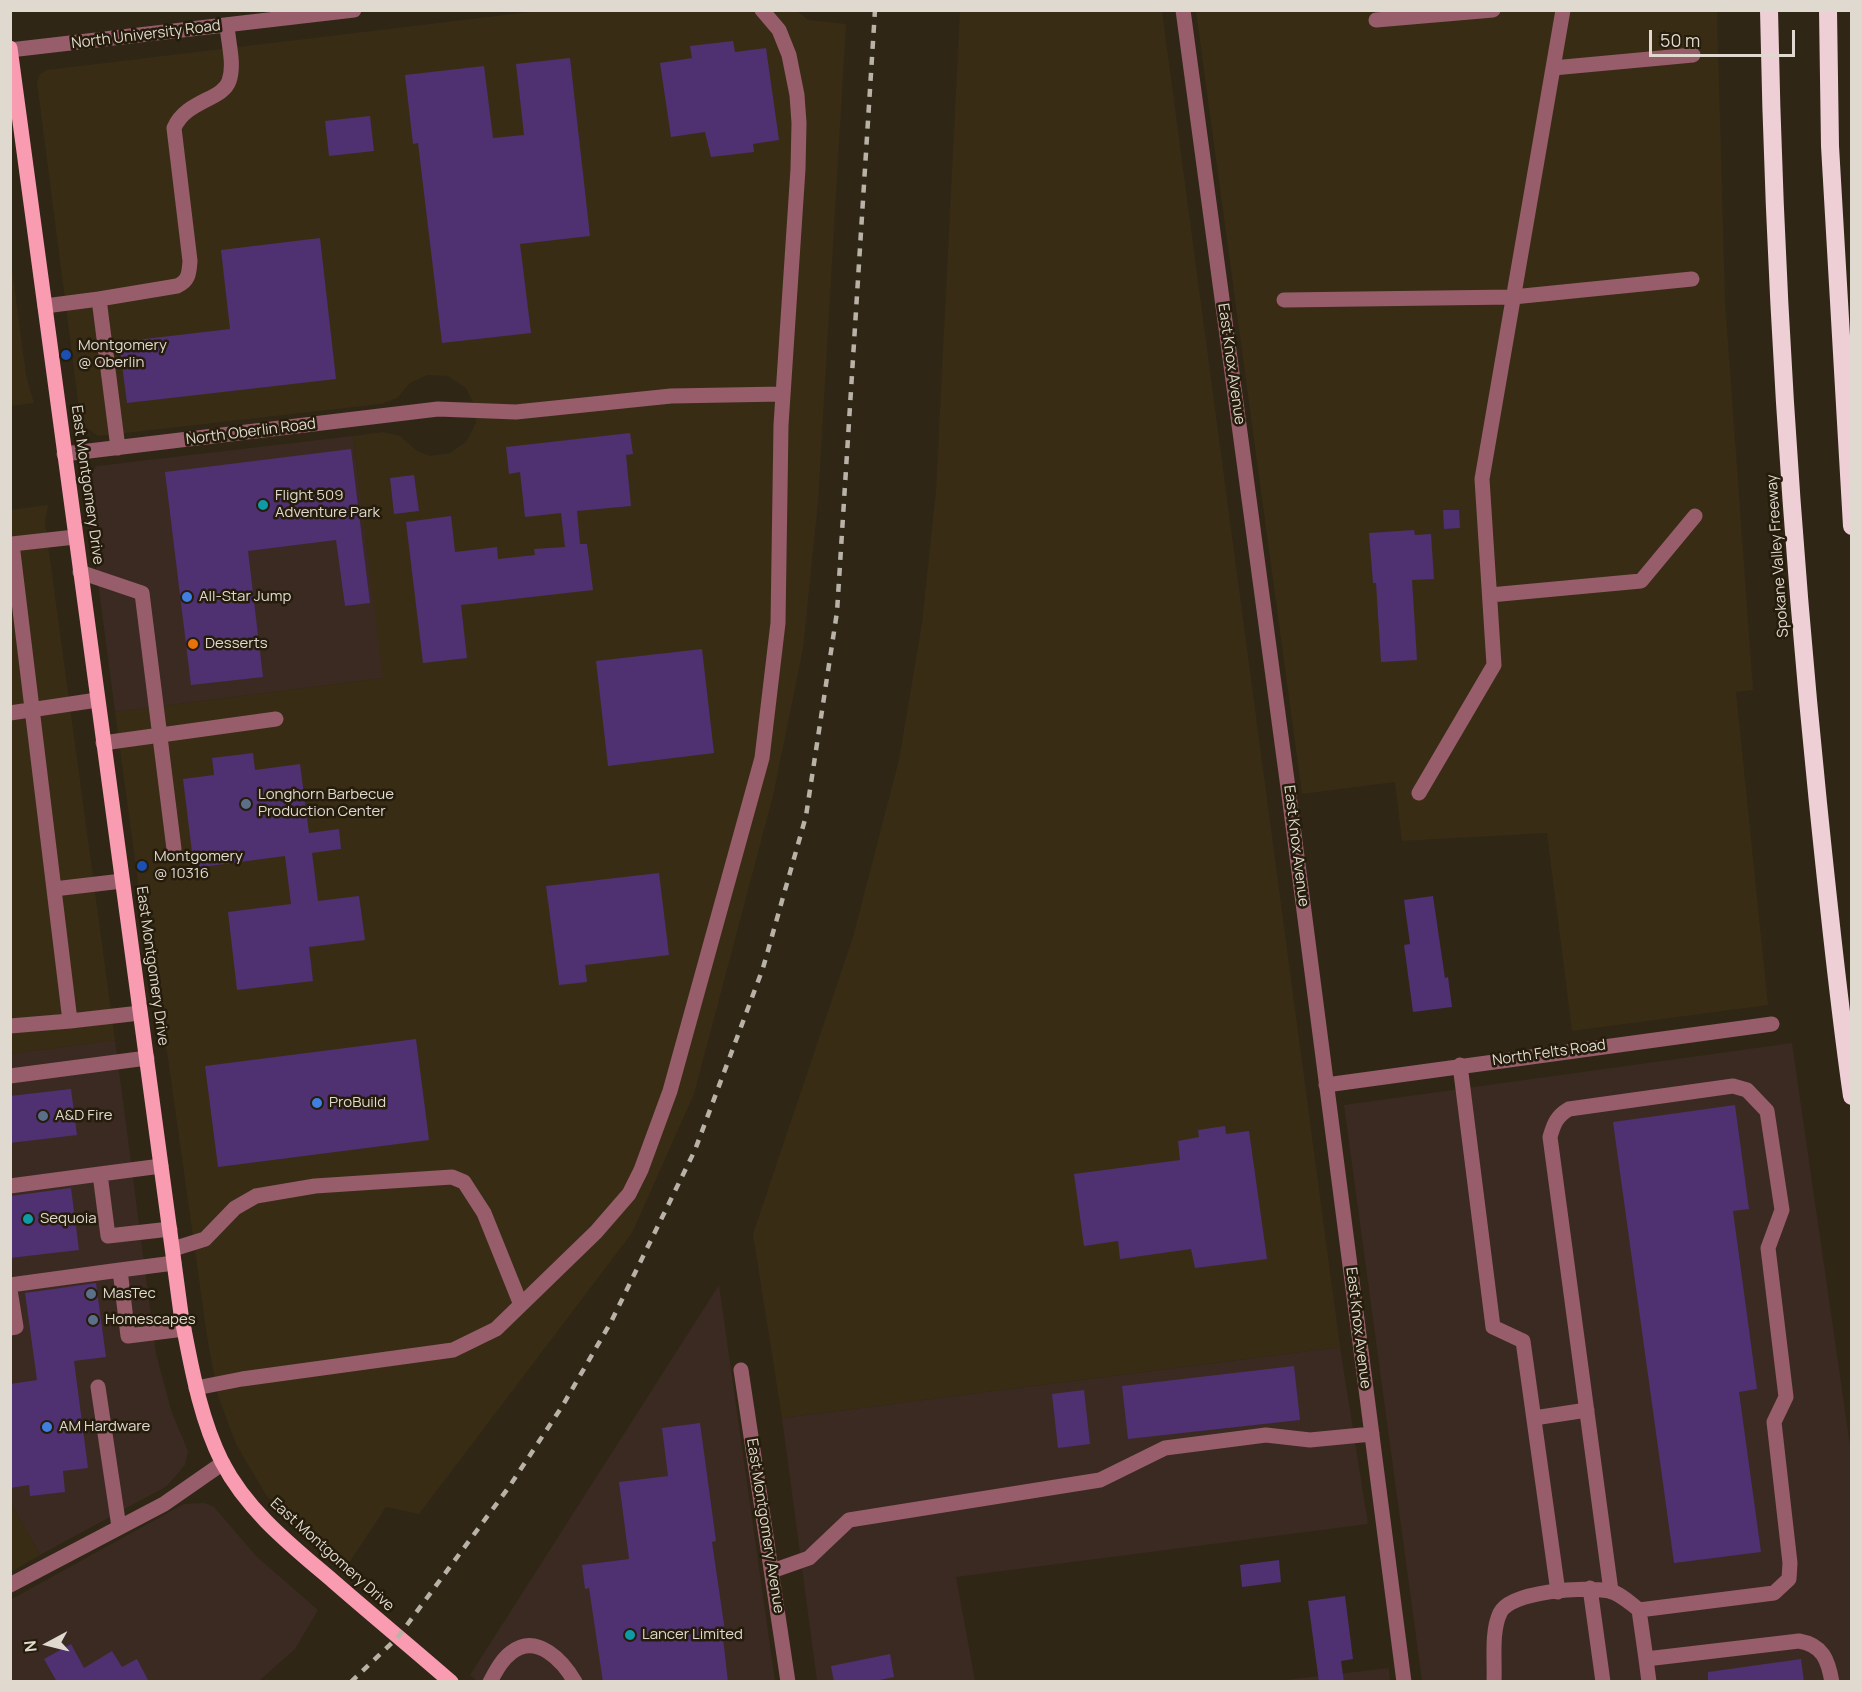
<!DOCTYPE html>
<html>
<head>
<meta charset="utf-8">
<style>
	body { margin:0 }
	#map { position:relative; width:1862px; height:1692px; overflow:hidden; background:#2f2616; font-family:Manrope,sans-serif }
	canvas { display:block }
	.frame { position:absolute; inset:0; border:12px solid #dfd9cf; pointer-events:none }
	.north { position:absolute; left:18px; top:1614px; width:60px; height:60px; -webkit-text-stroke:4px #251c0c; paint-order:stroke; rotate:263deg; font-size:16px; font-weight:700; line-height:24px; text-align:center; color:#dfd9cf }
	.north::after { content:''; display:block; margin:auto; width:21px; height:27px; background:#dfd9cf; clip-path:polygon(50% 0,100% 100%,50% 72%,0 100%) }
	.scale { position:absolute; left:1649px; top:30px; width:146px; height:27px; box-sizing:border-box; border:3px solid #dfd9cf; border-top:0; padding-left:8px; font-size:18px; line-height:21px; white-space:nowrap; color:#dfd9cf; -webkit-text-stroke:4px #251c0c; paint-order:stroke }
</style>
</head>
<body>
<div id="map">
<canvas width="1862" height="1692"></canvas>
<div class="frame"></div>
<div class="north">N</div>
<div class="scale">50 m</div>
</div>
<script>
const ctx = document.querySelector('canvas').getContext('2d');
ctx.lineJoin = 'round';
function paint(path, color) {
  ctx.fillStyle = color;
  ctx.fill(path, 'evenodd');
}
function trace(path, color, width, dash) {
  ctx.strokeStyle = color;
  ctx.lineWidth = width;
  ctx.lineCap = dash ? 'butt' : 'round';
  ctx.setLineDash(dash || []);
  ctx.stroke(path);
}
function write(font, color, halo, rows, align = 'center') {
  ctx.font = font + ' Manrope,sans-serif';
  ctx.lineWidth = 5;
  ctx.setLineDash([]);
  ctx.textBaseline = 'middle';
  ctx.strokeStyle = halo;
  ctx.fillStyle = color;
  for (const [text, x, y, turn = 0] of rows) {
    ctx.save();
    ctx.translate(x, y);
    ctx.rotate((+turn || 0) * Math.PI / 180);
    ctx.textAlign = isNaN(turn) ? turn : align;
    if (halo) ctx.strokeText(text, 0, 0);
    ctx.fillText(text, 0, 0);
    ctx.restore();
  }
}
const commercial = new Path2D(`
	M 353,436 L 384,678 L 115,712 L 86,490 L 88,475 L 97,466 Z
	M 115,1040 L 156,1354 L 172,1413 L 188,1451 L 185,1465 L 167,1486 L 40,1555 L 11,1503 L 10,1054 Z
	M 1792,1043 L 1851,1452 L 1851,1681 L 1422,1681 L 1344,1105 Z
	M 719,1285 L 775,1681 L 478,1682 L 470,1675 Z
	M 1340,1347 L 1368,1524 L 956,1577 L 975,1681 L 817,1681 L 782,1418 Z
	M 204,1503 L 214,1507 L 257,1557 L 318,1610 L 295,1649 L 259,1681 L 11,1682 L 10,1600 L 184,1504 Z
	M 1389,1668 L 1390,1681 L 1269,1682 Z`);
const built = new Path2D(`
	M 796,10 L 808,20 L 846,24 L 818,502 L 803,649 L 773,796 L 694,1094 L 632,1233 L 419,1514 L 386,1507 L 345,1569 L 309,1538 L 266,1495 L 236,1444 L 218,1396 L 207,1336 L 167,1051 L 159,1037 L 115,712 L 383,678 L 353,436 L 383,432 L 400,436 L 417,451 L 430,456 L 450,453 L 467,441 L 476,423 L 475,406 L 466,388 L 448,376 L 428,375 L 410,383 L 397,398 L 381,404 L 98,436 L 81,424 L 37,82 L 40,74 L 47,70 L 538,11 Z
	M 960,11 L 1162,11 L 1340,1347 L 782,1418 L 753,1234 L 853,937 L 899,760 L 922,623 L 936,491 Z
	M 1196,11 L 1717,11 L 1725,301 L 1753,690 L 1736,692 L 1768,1005 L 1572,1031 L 1547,833 L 1402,841 L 1395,782 L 1302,794 Z
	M 11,261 L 26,375 L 34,403 L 11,406 Z
	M 48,505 L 45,522 L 115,1040 L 11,1054 L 10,510 Z
	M 11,1503 L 40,1555 L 11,1572 L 10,1572 Z`);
const building = new Path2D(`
	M 733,41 L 735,52 L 766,48 L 779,140 L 753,144 L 754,152 L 711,157 L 705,132 L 671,137 L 660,63 L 692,58 L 690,46 Z
	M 570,58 L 590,236 L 520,244 L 531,333 L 442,343 L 418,143 L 413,144 L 405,75 L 484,66 L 493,138 L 524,135 L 516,64 Z
	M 370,116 L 374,151 L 329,156 L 325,121 Z
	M 320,238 L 336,379 L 127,403 L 119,342 L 230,329 L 221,250 Z
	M 630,433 L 633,454 L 626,455 L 631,506 L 577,511 L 580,544 L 587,544 L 593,590 L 461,605 L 467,658 L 423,663 L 406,522 L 451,516 L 455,552 L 497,547 L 498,559 L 535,555 L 534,549 L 565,547 L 561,513 L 525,517 L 520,472 L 509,474 L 506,447 Z
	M 351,449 L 370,603 L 345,606 L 336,540 L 248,551 L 263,677 L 191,685 L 165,472 Z
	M 414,475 L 419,511 L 394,514 L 390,478 Z
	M 1443,510 L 1459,510 L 1460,528 L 1444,529 Z
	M 1414,530 L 1415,535 L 1431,534 L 1434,579 L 1412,580 L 1417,660 L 1381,662 L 1376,583 L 1373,583 L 1369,533 Z
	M 702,649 L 714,753 L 608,766 L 596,661 Z
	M 253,753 L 255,770 L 300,764 L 309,833 L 339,829 L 341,849 L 312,853 L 318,901 L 359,896 L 365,940 L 309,947 L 313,981 L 237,990 L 228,912 L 291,904 L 285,856 L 194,868 L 183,779 L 214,775 L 212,758 Z
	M 659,873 L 669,955 L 585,965 L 587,982 L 559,985 L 546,886 Z
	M 1433,896 L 1445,978 L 1448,977 L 1452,1007 L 1413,1012 L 1404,945 L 1410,944 L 1404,900 Z
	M 416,1039 L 429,1140 L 218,1167 L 205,1066 Z
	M 71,1089 L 77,1135 L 10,1143 L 10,1096 Z
	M 1735,1105 L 1749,1209 L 1733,1211 L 1757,1389 L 1739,1392 L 1761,1552 L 1674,1563 L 1613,1122 Z
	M 1225,1126 L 1226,1134 L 1249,1131 L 1267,1259 L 1195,1268 L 1191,1249 L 1120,1259 L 1118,1241 L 1084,1246 L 1074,1174 L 1180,1160 L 1178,1141 L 1199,1137 L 1198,1130 Z
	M 71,1188 L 79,1250 L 10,1258 L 10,1196 Z
	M 96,1283 L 106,1357 L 74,1361 L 88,1468 L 63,1471 L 65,1492 L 30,1496 L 29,1485 L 10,1488 L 10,1384 L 37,1380 L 25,1293 Z
	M 1294,1366 L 1300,1420 L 1128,1439 L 1122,1386 Z
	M 1084,1390 L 1090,1444 L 1058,1448 L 1052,1394 Z
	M 700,1423 L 716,1541 L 712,1542 L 726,1638 L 723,1638 L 728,1682 L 603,1682 L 589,1588 L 585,1589 L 582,1565 L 629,1559 L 619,1482 L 668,1476 L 662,1428 Z
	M 1279,1560 L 1281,1582 L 1242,1587 L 1240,1565 Z
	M 1345,1596 L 1353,1659 L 1341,1661 L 1344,1682 L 1319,1682 L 1308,1601 Z
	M 71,1644 L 84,1668 L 112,1651 L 122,1667 L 137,1659 L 149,1682 L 57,1682 L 44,1659 Z
	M 890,1654 L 894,1677 L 870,1682 L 834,1682 L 831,1666 Z
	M 1801,1659 L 1804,1682 L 1708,1682 L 1708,1672 Z`);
const minor = new Path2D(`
	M 1183,10 L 1289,795 L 1404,1682
	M 1376,20 L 1493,10
	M 10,50 L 354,10
	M 1553,68 L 1693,55
	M 99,299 L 177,286 C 189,281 189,273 190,261 L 174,128 C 186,100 223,100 229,81 C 235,65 228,42 227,25
	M 1284,300 L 1513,297 L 1692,279
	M 45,306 L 99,299 L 118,448
	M 64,454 L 438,409 L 516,412 L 671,396 L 783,394
	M 75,537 L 12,544 L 70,1021 L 140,1013
	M 80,572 L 142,593 L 174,849
	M 1490,595 L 1641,581 L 1695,516
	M 10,713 L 97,700
	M 103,743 L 276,719
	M 1419,793 L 1494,665 L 1482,479 L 1563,10
	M 54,889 L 122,881
	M 10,1026 L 70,1021
	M 1460,1065 L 1493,1327 L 1523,1341 L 1558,1592
	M 10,1076 L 147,1058
	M 1326,1085 L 1772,1024
	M 161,1166 L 100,1174 L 108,1236 L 170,1229
	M 10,1186 L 100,1174
	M 173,1249 L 205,1239 L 235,1208 L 256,1196 L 315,1186 L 452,1177 L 464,1182 L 484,1213 L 521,1305
	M 174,1263 L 120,1270 L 128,1336 L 184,1329
	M 10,1285 L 120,1270
	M 10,1290 L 16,1327 L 10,1328
	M 741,1370 L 788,1682
	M 98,1387 L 119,1527
	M 196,1388 L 242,1379 L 453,1350 L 496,1329 L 596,1232 L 629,1194 L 641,1170 L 670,1091 L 762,758 L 778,623 L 781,425 L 798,169 L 799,123 L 797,95 L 789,55 L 779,30 L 762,10
	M 1534,1418 L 1587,1410
	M 772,1571 L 809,1558 L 849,1520 L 1100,1480 L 1165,1448 L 1266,1435 L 1310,1440 L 1372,1434
	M 10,1585 L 164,1504 L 223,1463
	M 1590,1588 L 1603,1682
	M 1611,1591 L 1550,1137 C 1554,1123 1557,1116 1569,1109 L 1733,1086 L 1747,1090 L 1767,1111 L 1782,1210 L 1768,1248 L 1786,1397 L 1774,1422 L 1790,1563 L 1789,1579 L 1774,1593 L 1639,1610
	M 490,1682 C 496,1671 502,1659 512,1652 C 537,1633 563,1661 575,1682
	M 1494,1682 C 1495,1661 1491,1632 1500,1613 C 1510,1591 1586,1586 1609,1591 C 1620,1593 1630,1603 1639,1610 L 1646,1659
	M 1649,1682 L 1646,1659 L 1799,1641 C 1823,1645 1828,1660 1832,1682`);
const major = new Path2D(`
	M 10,48 L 181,1314 C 191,1364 199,1416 222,1462 C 248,1512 292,1546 333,1581 C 372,1615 412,1648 451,1682`);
const highway = new Path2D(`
	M 1769,10 C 1774,275 1791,539 1818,803 C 1828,901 1838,999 1852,1096
	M 1828,10 L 1830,146 L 1852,526`);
const rail = new Path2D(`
	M 351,1682 L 398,1637 L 509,1487 L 563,1405 L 611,1322 L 695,1150 L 763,968 L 806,816 L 837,612 L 875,10`);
const markers = [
	[66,355,6,"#1a4fb4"],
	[263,505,6,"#0f9aa8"],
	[187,597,6,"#3f7fe0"],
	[193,644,6,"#e8710a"],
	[246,804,6,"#5c6f8a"],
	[142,866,6,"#1a4fb4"],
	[317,1103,6,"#3f7fe0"],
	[43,1116,6,"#5c6f8a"],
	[28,1219,6,"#0f9aa8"],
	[91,1294,6,"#5c6f8a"],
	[93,1320,6,"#5c6f8a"],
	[47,1427,6,"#3f7fe0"],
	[630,1635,6,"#0f9aa8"]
];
const streetNames = [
	["North University Road",146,35,-7],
	["East Knox Avenue",1231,364,82],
	["North Oberlin Road",251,432,-7],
	["East Montgomery Drive",87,485,82],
	["Spokane Valley Freeway",1778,556,-94],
	["East Knox Avenue",1296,846,83],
	["East Montgomery Drive",152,966,82],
	["North Felts Road",1549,1053,-8],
	["East Knox Avenue",1358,1328,83],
	["East Montgomery Avenue",765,1526,81],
	["East Montgomery Drive",332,1555,42]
];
const poiNames = [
	["Montgomery",78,346],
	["@ Oberlin",78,363],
	["Flight 509",275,496],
	["Adventure Park",275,513],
	["All-Star Jump",199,597],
	["Desserts",205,644],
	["Longhorn Barbecue",258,795],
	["Production Center",258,812],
	["Montgomery",154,857],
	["@ 10316",154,874],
	["ProBuild",329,1103],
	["A&D Fire",55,1116],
	["Sequoia",40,1219],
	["MasTec",103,1294],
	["Homescapes",105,1320],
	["AM Hardware",59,1427],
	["Lancer Limited",642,1635]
];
paint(commercial, '#3b2a21');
paint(built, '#392c15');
paint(building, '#4f3071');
trace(minor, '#975d6b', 15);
trace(major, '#f99bb1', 15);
trace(highway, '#edcfd5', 18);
trace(rail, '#b9b2a7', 4.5, [8, 8]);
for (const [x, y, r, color] of markers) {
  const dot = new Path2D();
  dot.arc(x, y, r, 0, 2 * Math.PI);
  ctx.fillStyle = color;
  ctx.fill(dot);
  trace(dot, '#251c0c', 2);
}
write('15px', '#dfd9cf', '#251c0c', streetNames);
write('15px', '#dfd9cf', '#251c0c', poiNames, 'left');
</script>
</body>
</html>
